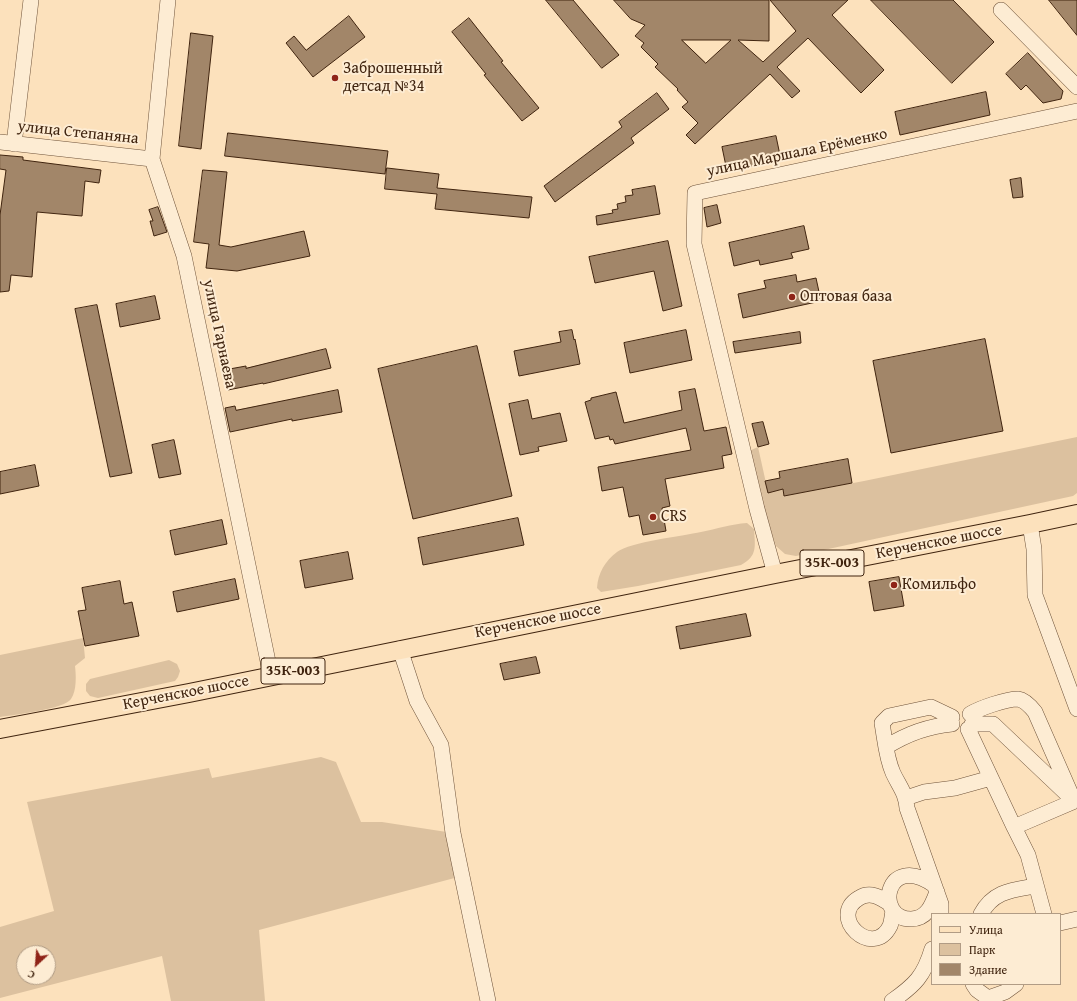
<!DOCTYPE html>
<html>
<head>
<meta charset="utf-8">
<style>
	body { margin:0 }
	#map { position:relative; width:1077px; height:1001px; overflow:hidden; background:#fce1bc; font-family:"Gentium Book Plus",serif }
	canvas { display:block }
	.legend { position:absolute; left:931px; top:913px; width:130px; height:72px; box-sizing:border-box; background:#fdecd3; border:1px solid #b19c85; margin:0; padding:5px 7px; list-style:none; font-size:12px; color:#40240f }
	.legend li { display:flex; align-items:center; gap:8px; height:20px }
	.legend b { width:20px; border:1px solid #b19c85 }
	.north { position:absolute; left:16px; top:945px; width:40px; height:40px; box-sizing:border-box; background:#fdecd3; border:1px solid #b19c85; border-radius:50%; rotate:206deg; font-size:11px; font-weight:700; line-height:16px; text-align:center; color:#40240f }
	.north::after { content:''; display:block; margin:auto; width:14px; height:18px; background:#8f2418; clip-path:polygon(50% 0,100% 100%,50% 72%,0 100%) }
</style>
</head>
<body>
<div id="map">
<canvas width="1077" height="1001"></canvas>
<ul class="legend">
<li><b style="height:5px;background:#fce1bc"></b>Улица</li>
<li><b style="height:11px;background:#dcc19f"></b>Парк</li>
<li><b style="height:11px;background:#a28669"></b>Здание</li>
</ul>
<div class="north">С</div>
</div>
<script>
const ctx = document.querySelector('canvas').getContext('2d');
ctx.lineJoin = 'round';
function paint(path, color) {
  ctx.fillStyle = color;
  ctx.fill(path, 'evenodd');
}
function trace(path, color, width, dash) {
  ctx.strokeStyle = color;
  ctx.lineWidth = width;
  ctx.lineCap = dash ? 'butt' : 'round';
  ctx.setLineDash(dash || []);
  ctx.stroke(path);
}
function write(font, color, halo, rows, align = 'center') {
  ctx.font = font + ' "Gentium Book Plus",serif';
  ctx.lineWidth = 4;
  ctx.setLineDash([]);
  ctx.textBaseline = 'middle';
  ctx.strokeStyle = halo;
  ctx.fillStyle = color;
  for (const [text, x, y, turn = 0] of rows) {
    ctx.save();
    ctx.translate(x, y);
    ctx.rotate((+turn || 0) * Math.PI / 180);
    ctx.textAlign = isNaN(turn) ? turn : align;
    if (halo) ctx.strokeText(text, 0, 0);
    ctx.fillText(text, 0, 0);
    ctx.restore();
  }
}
const green = new Path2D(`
	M 1077,437 L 1077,493 L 1073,496 L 796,556 L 785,554 L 776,546 L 759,495 L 749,451 L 758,447 L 768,492 L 783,489 L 784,496 L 864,481 Z
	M 747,523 L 754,529 C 755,546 758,556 741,565 L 638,586 L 601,592 L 597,588 C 598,573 605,561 617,552 C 630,542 683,536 701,532 C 717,529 731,524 747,523 Z
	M 83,638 L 85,658 L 75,666 C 76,674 77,691 71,699 C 65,709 13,715 0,717 L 0,655 Z
	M 169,660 L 177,664 L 180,671 L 178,677 L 175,681 L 98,698 L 90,696 L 86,691 L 86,684 L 90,679 Z
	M 321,757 L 336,762 L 361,822 L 382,822 L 453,833 L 462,876 L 259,930 L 265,1001 L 171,1001 L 162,956 L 0,998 L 0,927 L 54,911 L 27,802 L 209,768 L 212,778 ZM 24,953 L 48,953 L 48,977 L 24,977 Z`);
const building = new Path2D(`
	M 546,0 L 573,0 L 619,55 L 602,68 Z
	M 614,0 L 769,0 L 769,41 L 738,40 L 763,62 L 796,31 L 770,0 L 848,0 L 832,15 L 884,70 L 861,93 L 808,38 L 777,67 L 800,91 L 792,98 L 770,74 L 695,144 L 686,135 L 698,123 L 682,107 L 688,102 L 677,90 L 678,89 L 655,67 L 658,64 L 641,47 L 644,43 L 635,36 L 645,25 L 631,19 ZM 682,40 L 731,40 L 706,63 Z
	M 871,0 L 953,0 L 994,42 L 952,83 Z
	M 1049,0 L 1077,0 L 1077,35 Z
	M 349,16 L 365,37 L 313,77 L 286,43 L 294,36 L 306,50 Z
	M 469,18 L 503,61 L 501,62 L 539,108 L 522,121 L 484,75 L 486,74 L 452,32 Z
	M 191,33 L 213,36 L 201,149 L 179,146 Z
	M 1028,53 L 1063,91 L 1061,99 L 1043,103 L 1026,85 L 1021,90 L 1006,74 Z
	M 986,92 L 990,115 L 900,135 L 895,112 Z
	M 657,93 L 669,109 L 631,138 L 634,143 L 555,202 L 544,186 L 622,127 L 619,122 Z
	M 228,133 L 388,151 L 385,174 L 225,156 Z
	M 776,136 L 781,160 L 727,171 L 722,147 Z
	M 0,155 L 23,157 L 23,160 L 101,170 L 99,183 L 85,181 L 82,216 L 37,212 L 32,277 L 11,275 L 9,291 L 0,292 L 0,215 L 6,170 L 0,169 Z
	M 387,168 L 439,174 L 437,188 L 532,197 L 529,218 L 435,209 L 437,194 L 385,189 Z
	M 203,170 L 227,172 L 219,245 L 231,247 L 304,231 L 310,256 L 237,271 L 206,268 L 209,244 L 194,242 Z
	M 1021,178 L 1023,197 L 1013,198 L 1010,180 Z
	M 655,186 L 660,214 L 597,225 L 596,216 L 613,213 L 612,210 L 618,209 L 617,204 L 626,202 L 625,196 L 633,195 L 632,190 Z
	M 717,205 L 721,223 L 707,227 L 704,208 Z
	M 158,207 L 167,232 L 154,236 L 150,221 L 153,221 L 149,210 Z
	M 804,226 L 809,249 L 791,253 L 793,258 L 760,265 L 759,260 L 734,266 L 729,243 Z
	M 668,241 L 682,306 L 663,311 L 654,271 L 595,283 L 589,257 Z
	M 796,275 L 797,282 L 816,278 L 821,301 L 743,318 L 738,294 L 766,288 L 764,281 Z
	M 155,296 L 160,319 L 120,327 L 116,304 Z
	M 97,305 L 132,473 L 110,477 L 75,309 Z
	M 572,330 L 574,340 L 575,339 L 580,364 L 519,376 L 514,351 L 561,342 L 559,332 Z
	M 686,330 L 692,360 L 630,373 L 624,343 Z
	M 800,332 L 801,343 L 735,353 L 733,342 Z
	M 985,339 L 1003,431 L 891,453 L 873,361 Z
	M 477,346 L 512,496 L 413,519 L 378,369 Z
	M 326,349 L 331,368 L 263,384 L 263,383 L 228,390 L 224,370 L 246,366 L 246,368 Z
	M 695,389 L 704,431 L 726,427 L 732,454 L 722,456 L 724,468 L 665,479 L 670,506 L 662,508 L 666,531 L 643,535 L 639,515 L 629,517 L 623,487 L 602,491 L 598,467 L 691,450 L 686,428 L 615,444 L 613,439 L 610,440 L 609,436 L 595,439 L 585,402 L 591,400 L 591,398 L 616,392 L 624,423 L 682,410 L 679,392 Z
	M 338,390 L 342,412 L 292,421 L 292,419 L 230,432 L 225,408 L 235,406 L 236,410 Z
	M 528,400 L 532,419 L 560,413 L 567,441 L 538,447 L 539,451 L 520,455 L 509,404 Z
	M 763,422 L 769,444 L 758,447 L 752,424 Z
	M 174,440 L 181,474 L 159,478 L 152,445 Z
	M 848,459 L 852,483 L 784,496 L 783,489 L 768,493 L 765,481 L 780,478 L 779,472 Z
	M 35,465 L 39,486 L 0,494 L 0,472 Z
	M 518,518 L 524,545 L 423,565 L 418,538 Z
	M 222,520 L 227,544 L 175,555 L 170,531 Z
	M 348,552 L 353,579 L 305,588 L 300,561 Z
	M 899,577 L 904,606 L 874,611 L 869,582 Z
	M 235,579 L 239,599 L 177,612 L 173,592 Z
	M 120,581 L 124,604 L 132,602 L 139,636 L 85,646 L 78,611 L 86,610 L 82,588 Z
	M 746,614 L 751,636 L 680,649 L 676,627 Z
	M 536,657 L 540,673 L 504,680 L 500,664 Z`);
const minor = new Path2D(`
	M 168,0 L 152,159 L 184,256 L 271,676
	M 1001,10 L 1077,87
	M 0,142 L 152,159
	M 14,144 L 31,0
	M 1030,524 L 1034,549 L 1035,595 L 1077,709
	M 775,574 L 757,509 L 694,244 L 695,193 L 1077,111
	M 400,649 L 417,701 L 441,745 L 453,833 L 488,1001
	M 970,714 C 980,708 1006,699 1018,699 C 1025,700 1031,707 1035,712 L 1074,801
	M 972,724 L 993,724 L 1069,796
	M 968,729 L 1014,827
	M 886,747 C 905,735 929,726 952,724
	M 906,798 L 924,792 L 955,788 L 991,778
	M 934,885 C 885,851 874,919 911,919 C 927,919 932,905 937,892
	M 890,904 C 880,897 870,891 859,898 C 827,917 873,960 890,926 C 892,921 892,915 893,911
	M 941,914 L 941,904 L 907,808 C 906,793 899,786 893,773 C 886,757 885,740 882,723 L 889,716 L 931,707 L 952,717
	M 981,914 C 993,891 1012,890 1035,886
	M 1044,914 L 1028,855 L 1014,827 L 1077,800
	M 1060,923 L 1077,919
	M 973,984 L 977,990 L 988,998 L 1005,992 L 1016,984
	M 892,1001 C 915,985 924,976 932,949`);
const major = new Path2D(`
	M 0,729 L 189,693 L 775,574 L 1030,524 L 1077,514`);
const markers = [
	[335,78,4,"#8f2418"],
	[792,297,4,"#8f2418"],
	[653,517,4,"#8f2418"],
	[894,585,4,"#8f2418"]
];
const shields = [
	[832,563,64],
	[293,671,64]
];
const shieldNames = [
	["35К-003",832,563],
	["35К-003",293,671]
];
const poiNames = [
	["Заброшенный",343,69],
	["детсад №34",343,87],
	["Оптовая база",800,297],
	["CRS",661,517],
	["Комильфо",902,585]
];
const streetNames = [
	["улица Степаняна",78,133,6],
	["улица Маршала Ерёменко",797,153,-12],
	["улица Гарнаева",219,334,78],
	["Керченское шоссе",939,542,-11],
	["Керченское шоссе",538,621,-11],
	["Керченское шоссе",186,693,-11]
];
paint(green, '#dcc19f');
paint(building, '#a28669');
trace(building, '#40240f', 1);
trace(minor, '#6f533a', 16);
trace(major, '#40240f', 20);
trace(minor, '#fdecd3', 15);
trace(major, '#fce1bc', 18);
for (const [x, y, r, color] of markers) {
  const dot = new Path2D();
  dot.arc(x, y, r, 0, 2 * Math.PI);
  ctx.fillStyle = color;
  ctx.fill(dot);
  trace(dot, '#fdecd3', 1.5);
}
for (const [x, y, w] of shields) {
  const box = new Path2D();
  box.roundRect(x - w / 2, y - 13, w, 26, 3);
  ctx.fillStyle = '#fdecd3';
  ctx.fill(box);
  trace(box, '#40240f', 1);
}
write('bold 15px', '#40240f', null, shieldNames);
write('16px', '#40240f', '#fdecd3', poiNames, 'left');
write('16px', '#40240f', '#fdecd3', streetNames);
</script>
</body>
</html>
